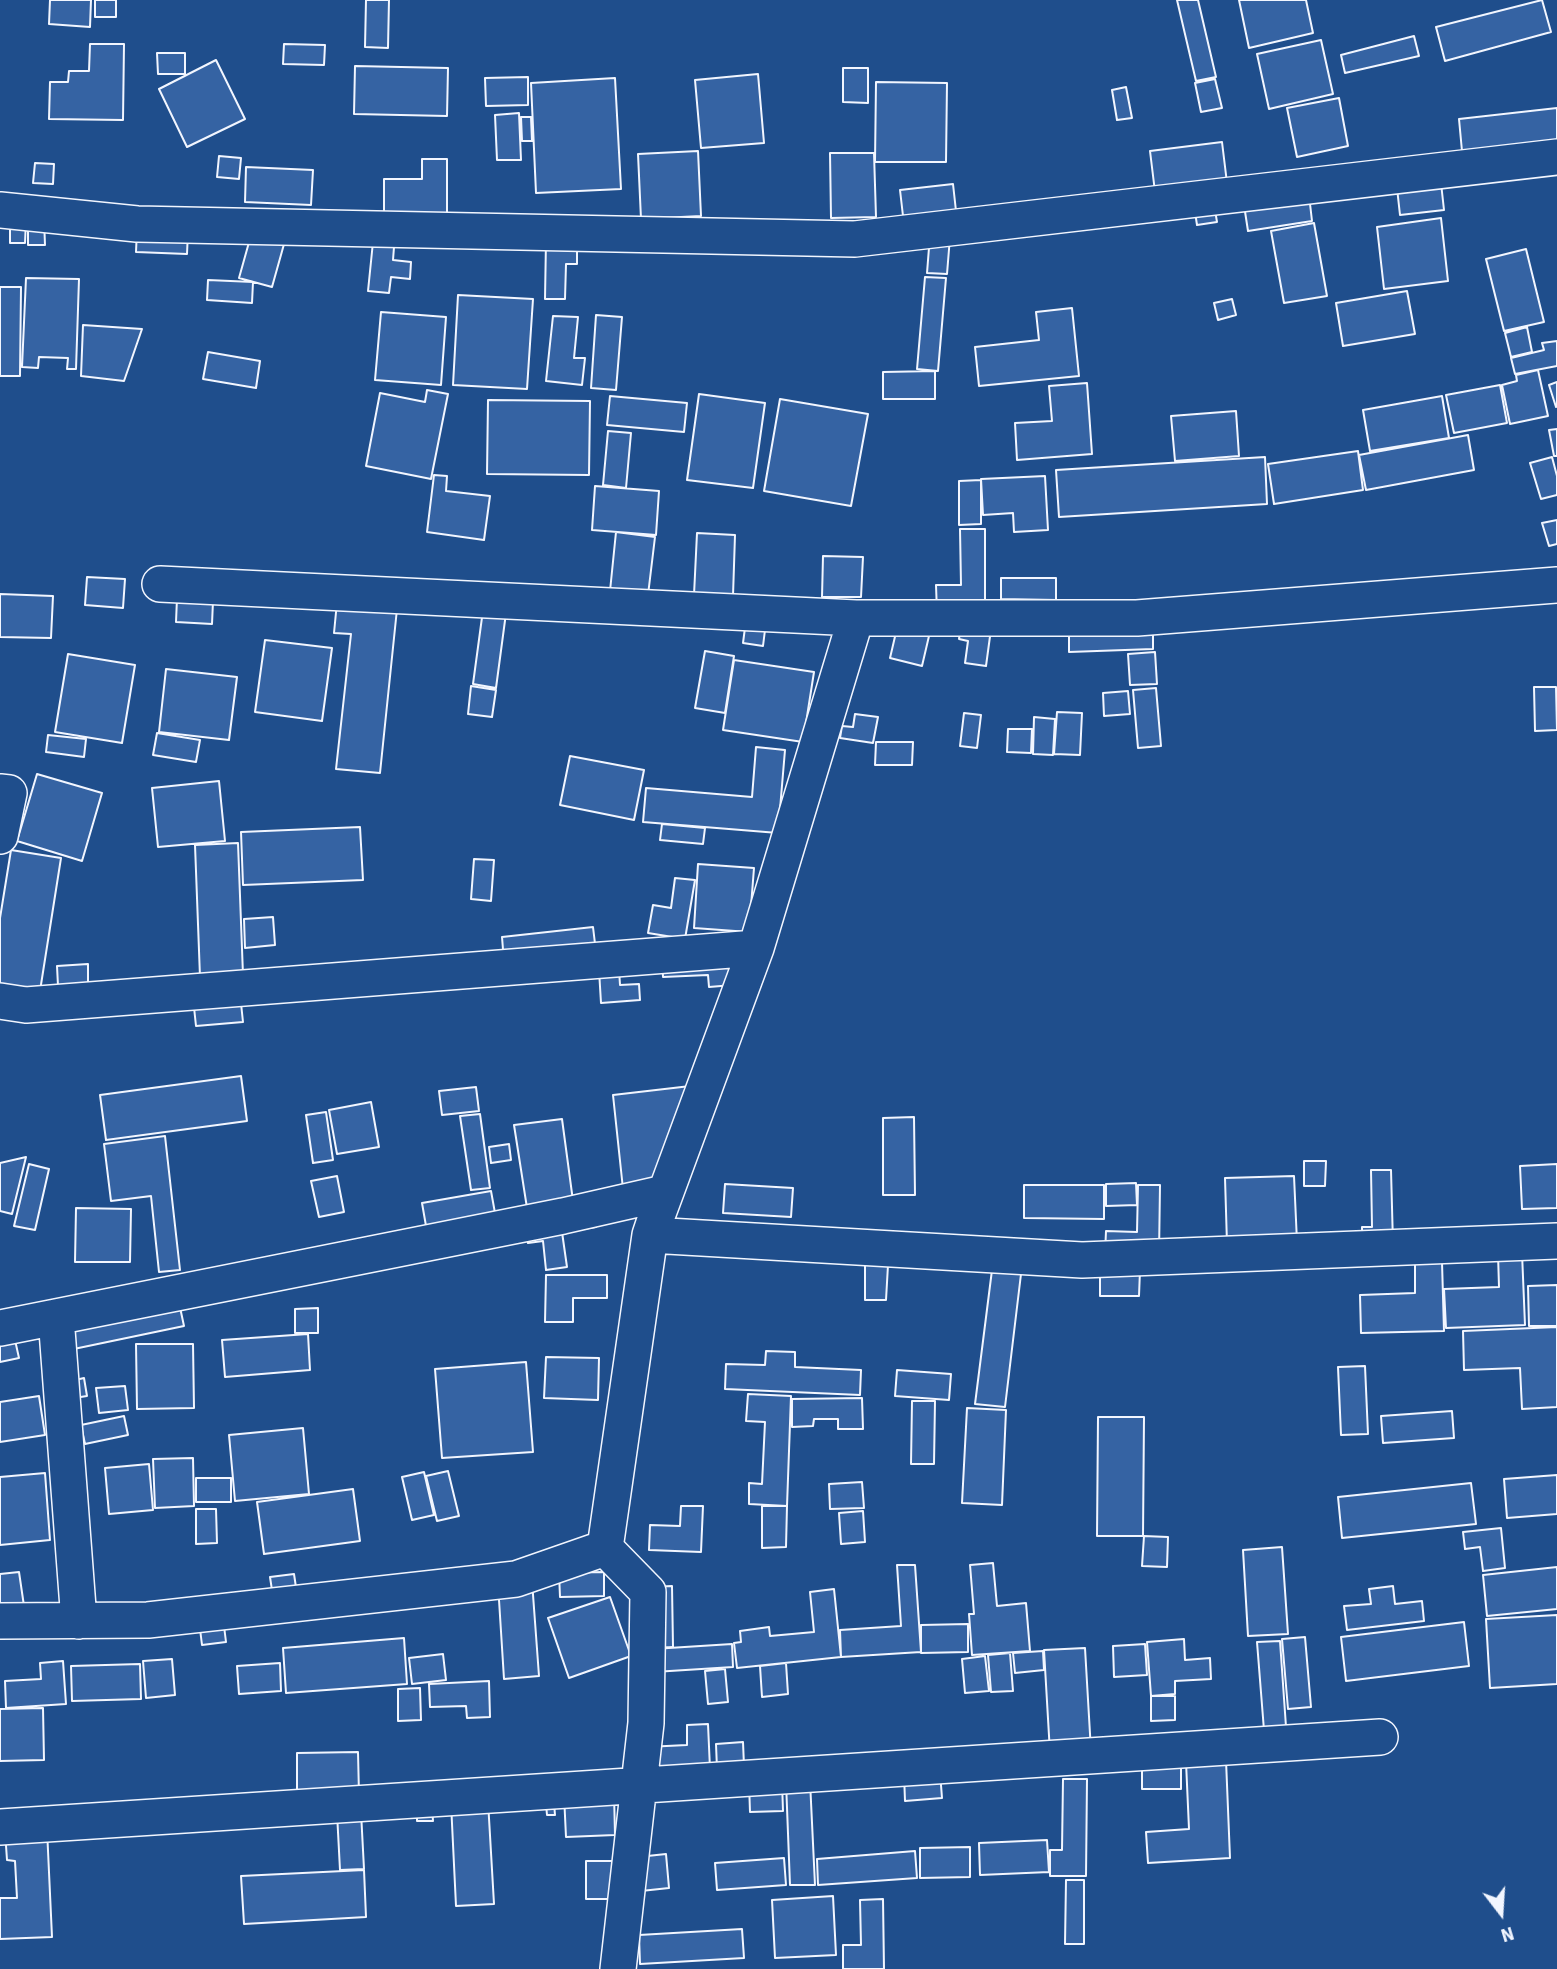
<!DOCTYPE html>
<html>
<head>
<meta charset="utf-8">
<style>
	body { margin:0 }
	#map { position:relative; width:1557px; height:1969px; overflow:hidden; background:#1f4e8c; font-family:"Source Sans 3",sans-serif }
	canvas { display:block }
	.north { position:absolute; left:1466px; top:1878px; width:70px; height:70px; -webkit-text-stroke:5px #1f4e8c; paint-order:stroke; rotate:163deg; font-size:19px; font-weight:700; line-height:28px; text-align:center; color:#f2f6ff }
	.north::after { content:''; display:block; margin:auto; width:24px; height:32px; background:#f2f6ff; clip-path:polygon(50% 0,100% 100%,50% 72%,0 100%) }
</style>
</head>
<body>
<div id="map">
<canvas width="1557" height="1969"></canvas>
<div class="north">N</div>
</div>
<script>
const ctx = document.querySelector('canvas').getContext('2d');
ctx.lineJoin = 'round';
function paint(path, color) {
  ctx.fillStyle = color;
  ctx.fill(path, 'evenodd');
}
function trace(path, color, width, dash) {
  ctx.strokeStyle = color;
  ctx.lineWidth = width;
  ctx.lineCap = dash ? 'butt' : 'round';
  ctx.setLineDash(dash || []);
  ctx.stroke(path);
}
const building = new Path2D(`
	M 50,0 L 91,0 L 90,27 L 49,24 Z
	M 95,0 L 116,0 L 116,17 L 95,17 Z
	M 366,0 L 389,0 L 388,48 L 365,47 Z
	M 1177,0 L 1198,0 L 1216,77 L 1196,81 Z
	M 1239,0 L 1306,0 L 1313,33 L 1249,48 Z
	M 1542,0 L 1551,32 L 1445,61 L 1436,27 Z
	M 1414,36 L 1419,56 L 1345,73 L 1341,55 Z
	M 1321,40 L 1333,94 L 1269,109 L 1257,54 Z
	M 90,44 L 124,44 L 123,120 L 49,119 L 50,82 L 68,82 L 69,71 L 89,71 Z
	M 284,44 L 325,45 L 324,65 L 283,64 Z
	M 157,53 L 185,53 L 185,74 L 158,74 Z
	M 216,60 L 245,119 L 187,147 L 159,89 Z
	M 355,66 L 448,68 L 447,116 L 354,114 Z
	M 843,68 L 868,68 L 868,103 L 843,102 Z
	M 758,74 L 764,143 L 701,148 L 695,80 Z
	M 528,77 L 528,105 L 486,106 L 485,78 Z
	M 615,78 L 621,189 L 536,193 L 531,83 Z
	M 1215,79 L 1222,108 L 1201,112 L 1195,83 Z
	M 876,82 L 947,83 L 946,162 L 875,162 Z
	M 1126,87 L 1132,118 L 1117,120 L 1112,90 Z
	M 1339,98 L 1348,146 L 1297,157 L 1287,108 Z
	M 1557,108 L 1557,151 L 1463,162 L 1459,119 Z
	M 519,113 L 521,160 L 497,160 L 495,115 Z
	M 521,117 L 531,117 L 532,141 L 522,141 Z
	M 1222,142 L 1227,183 L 1155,192 L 1150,151 Z
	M 698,151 L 701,216 L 641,219 L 638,154 Z
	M 830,153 L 874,153 L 876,217 L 831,218 Z
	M 219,156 L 241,158 L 239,179 L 217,177 Z
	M 422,159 L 447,159 L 447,214 L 384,214 L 384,179 L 422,179 Z
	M 35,163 L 54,164 L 53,184 L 33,183 Z
	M 246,167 L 313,170 L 311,205 L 245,202 Z
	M 1441,183 L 1444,210 L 1400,215 L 1397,188 Z
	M 953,184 L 956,211 L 903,216 L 900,190 Z
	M 1309,195 L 1312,221 L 1248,231 L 1244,205 Z
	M 1215,210 L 1217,222 L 1197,225 L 1195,212 Z
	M 1441,218 L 1448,281 L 1384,289 L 1377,227 Z
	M 28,219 L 44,219 L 45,245 L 28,245 Z
	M 10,220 L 26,220 L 25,243 L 10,243 Z
	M 1314,223 L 1327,296 L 1284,303 L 1271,231 Z
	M 253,228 L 286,237 L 272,287 L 239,278 Z
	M 137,229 L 188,231 L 187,254 L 136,252 Z
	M 374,232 L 395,234 L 393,260 L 411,262 L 410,279 L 391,277 L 389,293 L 368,291 Z
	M 930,235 L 950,237 L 947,274 L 927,273 Z
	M 546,240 L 577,240 L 577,264 L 566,264 L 565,299 L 545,299 Z
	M 1526,249 L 1544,322 L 1504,331 L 1486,259 Z
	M 925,277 L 946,278 L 938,371 L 917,369 Z
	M 26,278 L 79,279 L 76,369 L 67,369 L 68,358 L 39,357 L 38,368 L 22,367 Z
	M 208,280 L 253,282 L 252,303 L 207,300 Z
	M 0,287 L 21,287 L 20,376 L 0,376 Z
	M 1407,291 L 1415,334 L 1343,346 L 1336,303 Z
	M 458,295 L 533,299 L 527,389 L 453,385 Z
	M 1232,299 L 1236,315 L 1218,320 L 1214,303 Z
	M 1072,308 L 1079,376 L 979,386 L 975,347 L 1039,340 L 1036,312 Z
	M 381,312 L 446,317 L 441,385 L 375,380 Z
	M 596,315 L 622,317 L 616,390 L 591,388 Z
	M 553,316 L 578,317 L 574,358 L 585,358 L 582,385 L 546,381 Z
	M 83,325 L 142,329 L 124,381 L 81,376 Z
	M 1527,327 L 1532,352 L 1511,357 L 1505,333 Z
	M 1557,341 L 1557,366 L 1515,374 L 1511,358 L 1544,350 L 1542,343 Z
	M 208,352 L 260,361 L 256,388 L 203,379 Z
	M 1538,370 L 1548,416 L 1510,424 L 1502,385 L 1517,381 L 1516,375 Z
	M 935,371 L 935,399 L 883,399 L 883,372 Z
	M 1557,382 L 1557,406 L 1556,407 L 1549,385 Z
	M 1087,383 L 1092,454 L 1017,460 L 1015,423 L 1052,421 L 1049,386 Z
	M 1500,385 L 1507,423 L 1454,433 L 1446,395 Z
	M 427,390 L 448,394 L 431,479 L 366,466 L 380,393 L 425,402 Z
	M 699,394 L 765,403 L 753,488 L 687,480 Z
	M 610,396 L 687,403 L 684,432 L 607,425 Z
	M 1442,396 L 1449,438 L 1370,451 L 1363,410 Z
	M 780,399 L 868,414 L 851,506 L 764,491 Z
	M 488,400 L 590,401 L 589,475 L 487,474 Z
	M 1236,411 L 1239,456 L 1175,461 L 1171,416 Z
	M 1557,429 L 1557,456 L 1554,456 L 1549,430 Z
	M 608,431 L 631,433 L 626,488 L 603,485 Z
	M 1468,435 L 1474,470 L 1366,490 L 1359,455 Z
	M 1358,451 L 1363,490 L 1274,504 L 1268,464 Z
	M 1265,457 L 1267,504 L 1059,517 L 1056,470 Z
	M 1552,457 L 1557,476 L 1557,495 L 1541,499 L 1530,463 Z
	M 434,475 L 447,476 L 446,491 L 490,496 L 484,540 L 427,532 Z
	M 1045,476 L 1048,530 L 1014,532 L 1013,513 L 983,515 L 981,479 Z
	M 981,480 L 981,524 L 959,525 L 959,481 Z
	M 595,486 L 659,491 L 656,535 L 592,530 Z
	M 1557,520 L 1557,544 L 1549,546 L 1542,523 Z
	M 960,529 L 985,529 L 985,613 L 937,613 L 936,585 L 961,585 Z
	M 616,532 L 655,537 L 648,595 L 610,591 Z
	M 697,533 L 735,535 L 733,596 L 694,595 Z
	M 823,556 L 863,557 L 861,597 L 822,597 Z
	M 87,577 L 125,579 L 123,608 L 85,605 Z
	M 1001,578 L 1056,578 L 1056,600 L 1001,599 Z
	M 0,594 L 53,596 L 51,638 L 0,637 Z
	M 177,598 L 213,601 L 212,624 L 176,622 Z
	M 337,602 L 397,609 L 380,773 L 336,769 L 351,634 L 334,633 Z
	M 483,610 L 506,613 L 496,688 L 473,684 Z
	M 746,620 L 766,622 L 763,646 L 743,643 Z
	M 961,625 L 991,629 L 986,666 L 965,663 L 968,641 L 959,639 Z
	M 1153,627 L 1153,649 L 1069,652 L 1069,629 Z
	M 897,628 L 929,636 L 922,666 L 890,658 Z
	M 265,640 L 332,648 L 322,721 L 255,712 Z
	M 705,651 L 734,656 L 725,713 L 695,708 Z
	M 1155,652 L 1157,684 L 1130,685 L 1128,654 Z
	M 68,654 L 135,665 L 122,743 L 55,732 Z
	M 734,660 L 814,672 L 803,742 L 723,730 Z
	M 166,669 L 237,677 L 229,740 L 159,732 Z
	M 471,686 L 496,690 L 492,717 L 468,714 Z
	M 1534,687 L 1556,687 L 1557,730 L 1535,731 Z
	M 1156,688 L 1161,746 L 1138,748 L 1133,690 Z
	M 1128,691 L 1130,714 L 1104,716 L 1103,693 Z
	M 1057,712 L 1082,713 L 1080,755 L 1054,754 Z
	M 964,713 L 981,715 L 977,748 L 960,746 Z
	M 855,714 L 878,717 L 873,743 L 840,738 L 842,726 L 853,727 Z
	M 1034,717 L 1055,719 L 1053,755 L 1033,754 Z
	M 1008,729 L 1032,729 L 1031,753 L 1007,752 Z
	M 157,733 L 200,740 L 196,762 L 153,755 Z
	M 48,735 L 86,739 L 84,757 L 46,752 Z
	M 876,742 L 913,742 L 912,765 L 875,765 Z
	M 756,747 L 785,750 L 778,833 L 643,822 L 646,788 L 752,797 Z
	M 570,756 L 644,770 L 634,820 L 560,805 Z
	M 37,774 L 102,793 L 82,861 L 17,841 Z
	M 219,781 L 225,841 L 158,847 L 152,788 Z
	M 662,824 L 705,828 L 703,844 L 660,840 Z
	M 360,827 L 363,880 L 243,885 L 241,832 Z
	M 238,843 L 243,975 L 200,977 L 195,845 Z
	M 11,850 L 61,858 L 40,991 L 0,984 L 0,918 Z
	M 474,859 L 494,860 L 491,901 L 471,899 Z
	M 698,864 L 754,868 L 749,932 L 694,928 Z
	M 675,878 L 695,880 L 685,939 L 648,933 L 653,905 L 671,908 Z
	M 273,917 L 275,945 L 245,948 L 244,919 Z
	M 593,927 L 596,952 L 504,962 L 502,937 Z
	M 731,955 L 733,985 L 709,987 L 708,975 L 663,977 L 662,959 Z
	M 88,964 L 88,984 L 58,986 L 57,966 Z
	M 619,969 L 620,985 L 639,984 L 640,1000 L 601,1003 L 599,970 Z
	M 240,994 L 243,1022 L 196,1026 L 193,998 Z
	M 241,1076 L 247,1121 L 106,1140 L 100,1095 Z
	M 699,1085 L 655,1185 L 623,1189 L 613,1095 Z
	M 476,1087 L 479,1111 L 442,1115 L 439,1091 Z
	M 371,1102 L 379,1147 L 337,1154 L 329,1110 Z
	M 326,1112 L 333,1160 L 313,1163 L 306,1115 Z
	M 480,1114 L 490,1188 L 471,1190 L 460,1116 Z
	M 914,1117 L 915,1195 L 883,1195 L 883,1118 Z
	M 562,1119 L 573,1201 L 527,1208 L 514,1125 Z
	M 165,1136 L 180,1270 L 159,1272 L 151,1196 L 111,1201 L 104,1144 Z
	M 509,1144 L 511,1160 L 491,1163 L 489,1147 Z
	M 26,1157 L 12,1214 L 0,1211 L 0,1163 Z
	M 1304,1161 L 1326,1161 L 1325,1186 L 1304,1186 Z
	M 29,1164 L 49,1169 L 35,1230 L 14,1226 Z
	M 1557,1164 L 1557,1208 L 1522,1209 L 1520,1166 Z
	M 1371,1170 L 1391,1170 L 1393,1244 L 1362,1245 L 1362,1227 L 1372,1227 Z
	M 337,1176 L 344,1212 L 319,1217 L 311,1181 Z
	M 1294,1176 L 1297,1242 L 1227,1244 L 1225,1178 Z
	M 1136,1183 L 1137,1205 L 1106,1206 L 1106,1184 Z
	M 725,1184 L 793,1188 L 791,1217 L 723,1213 Z
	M 1024,1185 L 1104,1185 L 1104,1219 L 1024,1218 Z
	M 1138,1185 L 1160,1185 L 1159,1255 L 1105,1254 L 1106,1231 L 1137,1232 Z
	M 491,1191 L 495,1213 L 426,1226 L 422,1203 Z
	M 76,1208 L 131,1209 L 130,1262 L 75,1262 Z
	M 595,1216 L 596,1227 L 562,1232 L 567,1267 L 546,1270 L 543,1241 L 528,1243 L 525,1224 Z
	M 1522,1253 L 1525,1325 L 1446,1328 L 1444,1289 L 1499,1287 L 1498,1254 Z
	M 1442,1262 L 1444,1331 L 1361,1333 L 1360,1295 L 1415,1293 L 1415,1263 Z
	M 865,1264 L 888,1265 L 886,1300 L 865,1300 Z
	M 1100,1269 L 1140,1270 L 1139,1296 L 1100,1296 Z
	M 992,1270 L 1021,1274 L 1005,1407 L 975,1404 Z
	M 546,1275 L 607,1275 L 607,1298 L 573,1298 L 573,1322 L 545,1322 Z
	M 1557,1285 L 1557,1326 L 1529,1326 L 1528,1286 Z
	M 178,1298 L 184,1326 L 69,1350 L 63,1322 Z
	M 318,1308 L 318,1333 L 295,1333 L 295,1309 Z
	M 1557,1327 L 1557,1407 L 1522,1409 L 1520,1368 L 1464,1370 L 1463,1331 Z
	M 13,1331 L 19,1358 L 0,1362 L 0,1333 Z
	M 308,1334 L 310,1370 L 225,1377 L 222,1340 Z
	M 136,1344 L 193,1344 L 194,1408 L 137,1409 Z
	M 766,1351 L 795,1352 L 795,1367 L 861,1370 L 860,1395 L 725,1389 L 726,1364 L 765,1365 Z
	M 546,1357 L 599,1358 L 598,1400 L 544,1398 Z
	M 526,1362 L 533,1452 L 442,1458 L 435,1369 Z
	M 1365,1366 L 1368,1434 L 1341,1435 L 1338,1367 Z
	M 897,1370 L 951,1374 L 949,1400 L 895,1396 Z
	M 84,1378 L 87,1396 L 74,1398 L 71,1381 Z
	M 125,1386 L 128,1410 L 99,1413 L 96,1388 Z
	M 748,1394 L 791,1396 L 787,1506 L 749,1504 L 749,1483 L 762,1484 L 765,1422 L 746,1421 Z
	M 39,1396 L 45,1435 L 0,1442 L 0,1402 Z
	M 862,1398 L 863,1429 L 838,1429 L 838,1419 L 814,1419 L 813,1426 L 792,1427 L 792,1399 Z
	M 912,1401 L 935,1401 L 934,1464 L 911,1464 Z
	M 967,1408 L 1006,1410 L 1002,1505 L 962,1503 Z
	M 1452,1411 L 1454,1438 L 1383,1443 L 1381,1416 Z
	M 124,1416 L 128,1435 L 85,1444 L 81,1425 Z
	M 1098,1417 L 1144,1417 L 1143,1536 L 1097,1536 Z
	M 303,1428 L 309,1494 L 235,1501 L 229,1435 Z
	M 193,1458 L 194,1506 L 155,1508 L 153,1459 Z
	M 149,1464 L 153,1510 L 109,1514 L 105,1468 Z
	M 448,1471 L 459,1516 L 437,1521 L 426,1476 Z
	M 424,1472 L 434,1515 L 412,1520 L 402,1477 Z
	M 45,1473 L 50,1540 L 0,1545 L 0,1477 Z
	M 1557,1475 L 1557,1514 L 1507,1518 L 1504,1479 Z
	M 196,1478 L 231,1478 L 231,1502 L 196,1502 Z
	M 862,1482 L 864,1508 L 830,1509 L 829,1484 Z
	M 1471,1483 L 1476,1524 L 1342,1538 L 1338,1497 Z
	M 353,1489 L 360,1541 L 264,1554 L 257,1502 Z
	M 681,1506 L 703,1506 L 701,1552 L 649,1550 L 650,1525 L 680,1526 Z
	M 762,1506 L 787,1506 L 786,1547 L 762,1548 Z
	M 196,1509 L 216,1509 L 217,1543 L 196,1544 Z
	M 863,1511 L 865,1542 L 841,1544 L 839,1513 Z
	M 1501,1528 L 1505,1568 L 1483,1571 L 1480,1547 L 1465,1549 L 1463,1532 Z
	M 1144,1536 L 1168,1537 L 1167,1567 L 1142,1566 Z
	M 1282,1547 L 1288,1634 L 1248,1636 L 1243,1550 Z
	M 993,1563 L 997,1606 L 1026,1603 L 1030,1651 L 972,1655 L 969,1614 L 974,1614 L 970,1565 Z
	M 897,1565 L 915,1565 L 921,1652 L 841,1657 L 840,1630 L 901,1626 Z
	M 1557,1567 L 1557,1609 L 1487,1616 L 1483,1575 Z
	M 19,1572 L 24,1606 L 0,1609 L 0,1574 Z
	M 604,1572 L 604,1596 L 560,1597 L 559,1573 Z
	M 294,1574 L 297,1594 L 273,1597 L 270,1577 Z
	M 532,1581 L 539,1676 L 504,1679 L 498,1584 Z
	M 672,1586 L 673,1647 L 652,1648 L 650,1587 Z
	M 1393,1586 L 1395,1604 L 1422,1601 L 1424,1621 L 1347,1630 L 1344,1606 L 1371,1604 L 1369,1589 Z
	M 834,1589 L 841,1657 L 737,1668 L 734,1643 L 741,1642 L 740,1631 L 769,1627 L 770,1636 L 814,1632 L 810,1592 Z
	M 610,1597 L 631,1656 L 569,1678 L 548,1618 Z
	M 1557,1615 L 1557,1684 L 1490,1688 L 1486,1619 Z
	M 223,1618 L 226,1642 L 202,1645 L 199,1621 Z
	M 1464,1622 L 1469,1666 L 1346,1681 L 1341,1637 Z
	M 968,1624 L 968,1652 L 921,1653 L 921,1625 Z
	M 1305,1637 L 1311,1707 L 1288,1709 L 1282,1639 Z
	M 404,1638 L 407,1684 L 286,1693 L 283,1648 Z
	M 1184,1639 L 1185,1660 L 1210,1658 L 1211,1679 L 1175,1681 L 1175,1694 L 1151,1696 L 1147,1642 Z
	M 1280,1641 L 1287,1741 L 1265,1743 L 1257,1642 Z
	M 732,1644 L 733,1667 L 654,1672 L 653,1649 Z
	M 1145,1644 L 1147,1675 L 1114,1677 L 1113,1646 Z
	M 1085,1648 L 1091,1751 L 1050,1753 L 1044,1650 Z
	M 1043,1651 L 1044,1670 L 1015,1673 L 1013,1653 Z
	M 1010,1653 L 1013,1691 L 991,1692 L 988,1655 Z
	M 443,1654 L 446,1680 L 412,1684 L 409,1658 Z
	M 985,1656 L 989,1691 L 965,1693 L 962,1659 Z
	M 172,1659 L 175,1695 L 146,1698 L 143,1661 Z
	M 63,1661 L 66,1704 L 6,1708 L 5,1681 L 41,1679 L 40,1663 Z
	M 280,1663 L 281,1691 L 239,1694 L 237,1666 Z
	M 786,1663 L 788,1694 L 762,1697 L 760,1666 Z
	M 140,1664 L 141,1699 L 72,1701 L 71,1666 Z
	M 725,1669 L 728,1702 L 708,1704 L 705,1671 Z
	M 489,1681 L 490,1717 L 467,1718 L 466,1706 L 430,1707 L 429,1684 Z
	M 420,1688 L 421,1720 L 398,1721 L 398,1689 Z
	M 1151,1696 L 1175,1696 L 1175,1720 L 1151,1721 Z
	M 43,1708 L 44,1760 L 0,1761 L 0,1709 Z
	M 708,1724 L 710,1769 L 646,1772 L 646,1747 L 687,1745 L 687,1725 Z
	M 743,1742 L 744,1766 L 717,1769 L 716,1744 Z
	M 358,1752 L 359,1795 L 297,1796 L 297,1753 Z
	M 1226,1760 L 1230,1858 L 1148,1863 L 1146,1832 L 1189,1829 L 1186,1762 Z
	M 1181,1765 L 1181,1789 L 1142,1789 L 1142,1766 Z
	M 940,1772 L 942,1798 L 905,1801 L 904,1774 Z
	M 1063,1779 L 1087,1779 L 1086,1876 L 1050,1876 L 1050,1850 L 1062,1850 Z
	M 810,1781 L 815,1885 L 790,1885 L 786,1782 Z
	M 782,1782 L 783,1811 L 750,1812 L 749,1783 Z
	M 614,1793 L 615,1835 L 566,1837 L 564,1795 Z
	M 488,1801 L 494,1904 L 456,1906 L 451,1803 Z
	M 554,1803 L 555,1815 L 547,1815 L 546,1804 Z
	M 417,1806 L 432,1806 L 433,1821 L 417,1821 Z
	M 361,1812 L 364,1869 L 340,1870 L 337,1813 Z
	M 47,1829 L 52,1937 L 0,1939 L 0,1898 L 17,1898 L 15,1861 L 7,1860 L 5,1831 Z
	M 1047,1840 L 1049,1872 L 980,1875 L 979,1843 Z
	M 970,1847 L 970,1877 L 920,1878 L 920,1848 Z
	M 915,1851 L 917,1878 L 818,1885 L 817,1859 Z
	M 666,1854 L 669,1888 L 641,1891 L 638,1857 Z
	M 784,1858 L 786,1885 L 717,1890 L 715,1863 Z
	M 586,1861 L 613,1861 L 612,1899 L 586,1899 Z
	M 364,1870 L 366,1917 L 244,1924 L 241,1876 Z
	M 1066,1880 L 1084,1880 L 1084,1944 L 1065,1944 Z
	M 833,1896 L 836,1955 L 775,1958 L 772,1900 Z
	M 883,1899 L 884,1969 L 843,1969 L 843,1945 L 861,1945 L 860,1900 Z
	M 742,1929 L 744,1958 L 640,1964 L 639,1935 Z`);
const minor = new Path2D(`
	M 0,210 L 137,224 L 855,239 L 1557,157
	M 160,584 L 856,618
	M 0,792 L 9,793 L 0,836
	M 0,1001 L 26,1005 L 756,948
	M 56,1317 L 79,1621
	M 0,1328 L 563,1216 L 664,1193 L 650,1235 L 1082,1260 L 1557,1241
	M 0,1621 L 148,1620 L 516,1579 L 605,1548
	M 0,1827 L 1380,1737
	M 618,1969 L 646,1723 L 648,1592 L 605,1548 L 650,1235 L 756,948 L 856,618 L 1137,618 L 1557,585`);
paint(building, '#3563a3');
trace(building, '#f2f6ff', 2);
trace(minor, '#f2f6ff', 38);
trace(minor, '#1f4e8c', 35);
</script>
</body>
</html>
